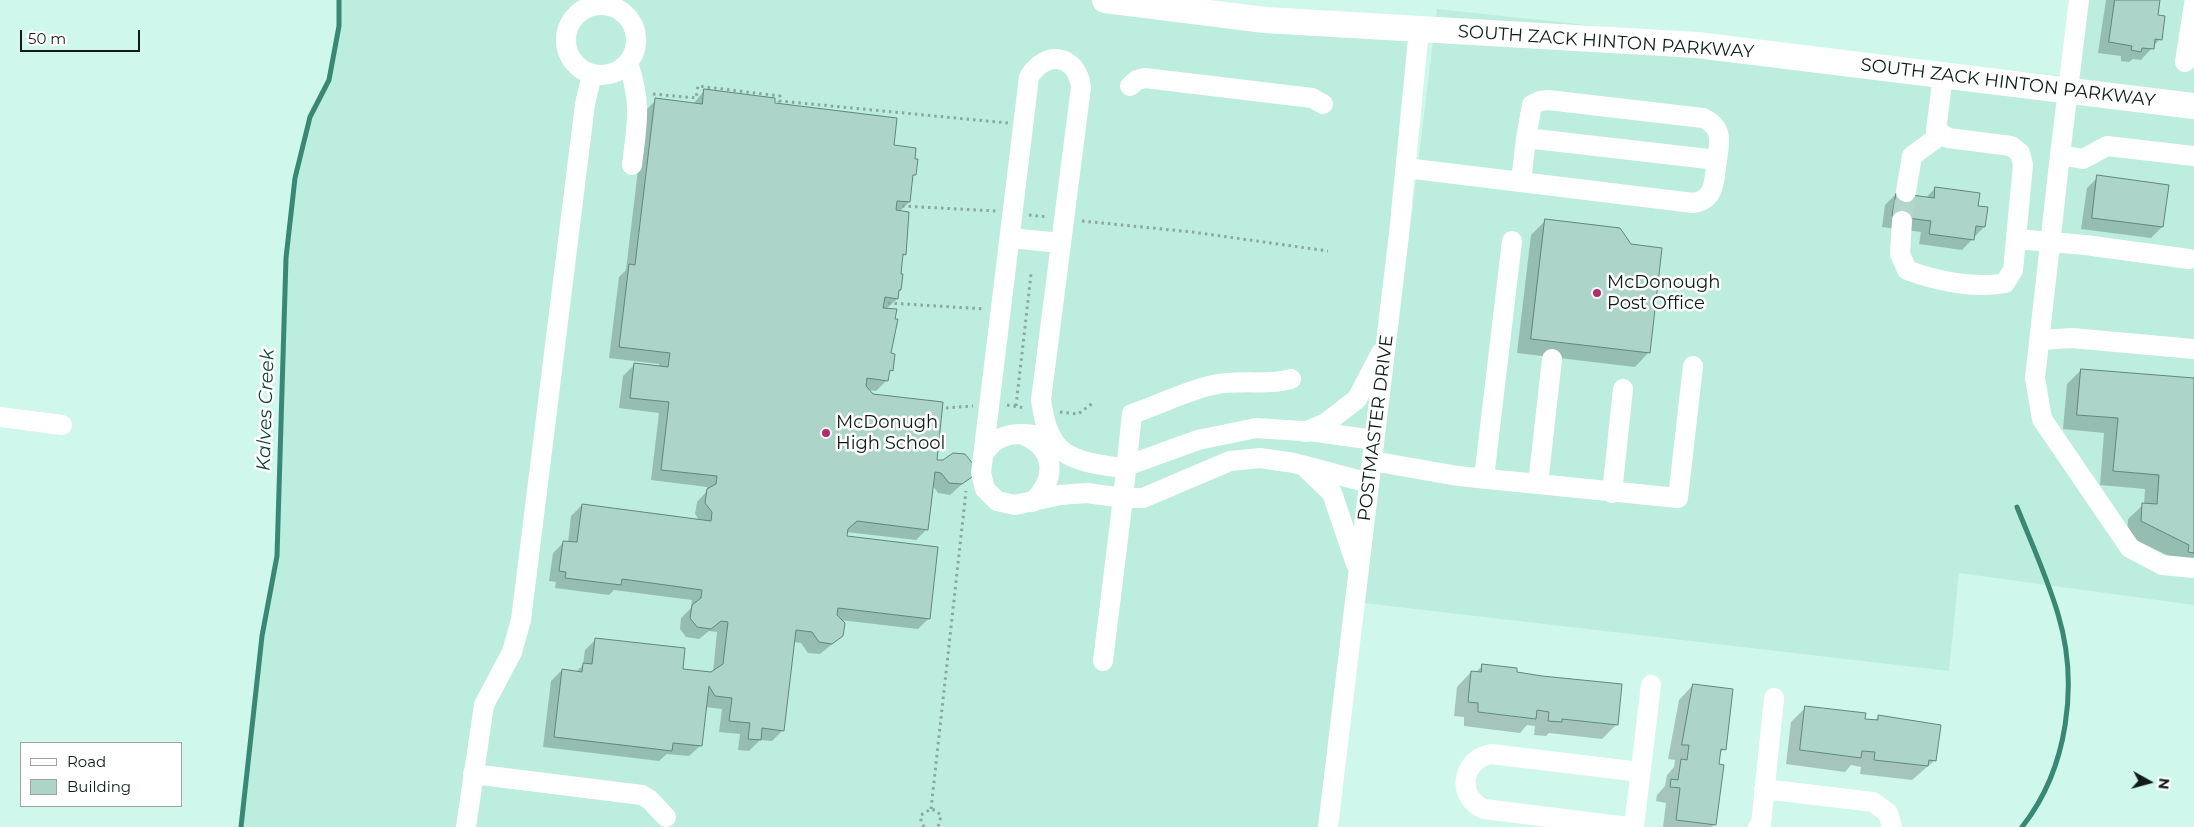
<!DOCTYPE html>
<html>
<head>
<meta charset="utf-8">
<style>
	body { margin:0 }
	#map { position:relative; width:2194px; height:827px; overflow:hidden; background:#cff7eb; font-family:Montserrat,sans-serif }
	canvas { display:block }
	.legend { position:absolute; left:20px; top:742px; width:162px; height:65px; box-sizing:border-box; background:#fff; border:1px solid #9ea4a3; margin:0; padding:6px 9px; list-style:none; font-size:15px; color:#0d1c18 }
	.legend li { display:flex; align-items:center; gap:10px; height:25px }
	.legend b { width:25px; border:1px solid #9ea4a3 }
	.north { position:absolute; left:2124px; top:757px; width:50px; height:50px; -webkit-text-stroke:4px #fff; paint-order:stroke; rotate:97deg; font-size:14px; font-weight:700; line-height:20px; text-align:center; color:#0d1c18 }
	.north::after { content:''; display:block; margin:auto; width:18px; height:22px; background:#0d1c18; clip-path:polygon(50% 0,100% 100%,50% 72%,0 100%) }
	.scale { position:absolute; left:20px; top:30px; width:120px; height:22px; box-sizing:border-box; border:2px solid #0d1c18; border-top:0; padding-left:6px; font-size:15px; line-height:18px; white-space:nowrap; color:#0d1c18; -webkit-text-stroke:4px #fff; paint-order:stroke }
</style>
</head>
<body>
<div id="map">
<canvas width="2194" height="827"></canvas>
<ul class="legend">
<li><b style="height:6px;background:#fff"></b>Road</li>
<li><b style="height:14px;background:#add4c8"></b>Building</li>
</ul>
<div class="north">N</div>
<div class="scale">50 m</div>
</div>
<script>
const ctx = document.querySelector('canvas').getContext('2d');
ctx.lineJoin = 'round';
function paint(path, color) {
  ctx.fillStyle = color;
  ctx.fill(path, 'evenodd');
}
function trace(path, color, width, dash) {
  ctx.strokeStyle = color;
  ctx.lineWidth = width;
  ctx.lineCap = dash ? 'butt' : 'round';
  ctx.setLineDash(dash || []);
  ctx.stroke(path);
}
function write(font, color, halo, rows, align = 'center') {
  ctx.font = font + ' Montserrat,sans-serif';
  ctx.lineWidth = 5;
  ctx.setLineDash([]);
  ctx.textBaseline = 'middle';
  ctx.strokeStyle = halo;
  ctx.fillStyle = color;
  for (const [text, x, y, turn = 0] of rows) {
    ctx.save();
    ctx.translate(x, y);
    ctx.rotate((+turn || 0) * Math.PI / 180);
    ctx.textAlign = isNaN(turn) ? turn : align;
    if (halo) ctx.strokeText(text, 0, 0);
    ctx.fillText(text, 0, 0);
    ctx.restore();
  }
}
const built = new Path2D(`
	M 339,0 L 1105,0 L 1419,29 L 1325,827 L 241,827 L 262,636 L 277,556 L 286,258 L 295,178 L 310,117 L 329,80 L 339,26 Z
	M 2080,0 L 2194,0 L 2194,605 L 1959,573 L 1949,671 L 1364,603 L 1437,9 L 2072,77 Z`);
const shadow = new Path2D(`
	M 2106,0 L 2159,0 L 2156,16 L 2160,39 L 2141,60 L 2133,59 L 2129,62 L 2121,61 L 2121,56 L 2098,53 Z
	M 704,91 L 773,104 L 892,147 L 915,174 L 912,177 L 909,202 L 899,212 L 905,254 L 901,258 L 900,289 L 897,299 L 886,309 L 891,370 L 888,373 L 887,380 L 876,391 L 868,390 L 935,461 L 971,476 L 950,495 L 938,493 L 932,485 L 927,529 L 916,540 L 846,532 L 845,537 L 929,618 L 918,629 L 840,620 L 842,636 L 820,654 L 808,653 L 801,643 L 793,642 L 783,730 L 772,741 L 760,740 L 749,751 L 738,750 L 740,734 L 719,732 L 722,709 L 705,707 L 700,746 L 689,756 L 667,754 L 659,761 L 543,747 L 551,681 L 562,670 L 576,672 L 583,665 L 585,650 L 596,639 L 682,670 L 713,672 L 717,632 L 709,631 L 699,639 L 686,637 L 680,629 L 681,618 L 691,608 L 692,600 L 614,590 L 609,595 L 555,588 L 556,582 L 549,581 L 553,553 L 564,542 L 568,542 L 571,516 L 582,505 L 699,520 L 695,514 L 697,502 L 706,492 L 707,487 L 651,480 L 659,413 L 619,408 L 623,376 L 634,365 L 659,367 L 659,364 L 609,358 L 619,277 L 626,270 L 645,111 L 656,100 L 693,104 Z
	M 2098,177 L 2162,227 L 2151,238 L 2081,229 L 2087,188 Z
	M 1935,188 L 1977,207 L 1984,227 L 1962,250 L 1919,244 L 1921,232 L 1882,227 L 1885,205 L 1896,194 L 1926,198 Z
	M 1545,221 L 1649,352 L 1635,367 L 1517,353 L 1531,235 Z
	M 2081,370 L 2194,379 L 2194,568 L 2127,536 L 2128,519 L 2144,504 L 2145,489 L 2100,485 L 2104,433 L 2063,429 L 2067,384 Z
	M 1482,666 L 1515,673 L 1617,724 L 1602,739 L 1549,733 L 1546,736 L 1534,735 L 1535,726 L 1527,725 L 1520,733 L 1464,726 L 1464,717 L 1454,716 L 1457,687 L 1471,672 L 1475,673 Z
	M 1693,685 L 1724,749 L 1719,754 L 1718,765 L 1715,824 L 1712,827 L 1663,827 L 1666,803 L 1656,801 L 1657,795 L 1665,786 L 1667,775 L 1674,767 L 1675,760 L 1668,759 L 1679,700 Z
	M 1806,707 L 1864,720 L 1874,721 L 1879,716 L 1935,760 L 1912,780 L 1860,774 L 1861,767 L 1851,765 L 1845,772 L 1786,764 L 1791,722 Z`);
const stream = new Path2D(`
	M 2017,507 C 2031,542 2047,577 2058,614 C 2079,684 2068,769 2022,827
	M 241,827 L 262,636 L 277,556 L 286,258 L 295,178 L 310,117 L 329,80 L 339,26 L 339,0`);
const building = new Path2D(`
	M 2115,0 L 2160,0 L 2158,15 L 2165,16 L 2162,40 L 2155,39 L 2154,49 L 2142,48 L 2141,52 L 2131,50 L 2132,46 L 2109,42 Z
	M 704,89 L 775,98 L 775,103 L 897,118 L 894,145 L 916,148 L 915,159 L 918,159 L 916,175 L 913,175 L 910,202 L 897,201 L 896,210 L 909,212 L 906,255 L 903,254 L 901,274 L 903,274 L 901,290 L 899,290 L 898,299 L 885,297 L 883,308 L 897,309 L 895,319 L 898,319 L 891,353 L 895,354 L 893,371 L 890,370 L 888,381 L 867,378 L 866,386 L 873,394 L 943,402 L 937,460 L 943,460 L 953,453 L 965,454 L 973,464 L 972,477 L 962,484 L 949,483 L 941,473 L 935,472 L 928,530 L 857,521 L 848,529 L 847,536 L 938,547 L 930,619 L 838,608 L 837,615 L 845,623 L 843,636 L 832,644 L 819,642 L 812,632 L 796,630 L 784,731 L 762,728 L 761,740 L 748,739 L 750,723 L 729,721 L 732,698 L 715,696 L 709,686 L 702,746 L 673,743 L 672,751 L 554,737 L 562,669 L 582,672 L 583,663 L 592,664 L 595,638 L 685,648 L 683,669 L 711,672 L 723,664 L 728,622 L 721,621 L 711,629 L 697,627 L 690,618 L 692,605 L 701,598 L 702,590 L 622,579 L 621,585 L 565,578 L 566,572 L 559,571 L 563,541 L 577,542 L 582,504 L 711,521 L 712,512 L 705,503 L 707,489 L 716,484 L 717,476 L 661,470 L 669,402 L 630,398 L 634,363 L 668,367 L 670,353 L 619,347 L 629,264 L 635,265 L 655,98 L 702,104 Z
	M 2097,175 L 2169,185 L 2163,227 L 2092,218 Z
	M 1935,187 L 1980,193 L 1978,206 L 1988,207 L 1985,227 L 1976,226 L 1974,240 L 1929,234 L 1931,221 L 1892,216 L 1896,193 L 1934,198 Z
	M 1545,219 L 1620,228 L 1631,244 L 1662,248 L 1650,353 L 1531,339 Z
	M 2081,369 L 2194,378 L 2194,553 L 2188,552 L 2189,545 L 2141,521 L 2142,503 L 2157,504 L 2159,475 L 2113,471 L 2118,418 L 2077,415 Z
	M 1482,664 L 1517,668 L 1517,672 L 1542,676 L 1622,684 L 1618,725 L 1562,719 L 1562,722 L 1548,721 L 1549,712 L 1537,710 L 1536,719 L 1478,712 L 1478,703 L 1468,702 L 1471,671 L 1481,672 Z
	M 1693,684 L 1733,689 L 1726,750 L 1721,749 L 1719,764 L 1724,765 L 1716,825 L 1676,820 L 1680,788 L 1670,787 L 1671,779 L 1678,780 L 1681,759 L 1687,760 L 1689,745 L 1682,745 Z
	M 1805,706 L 1866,713 L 1865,719 L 1878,720 L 1878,715 L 1941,725 L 1936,761 L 1929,760 L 1928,766 L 1874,760 L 1875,752 L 1862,751 L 1861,758 L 1800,750 Z`);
const minorTunnel = new Path2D(`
	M 1902,221 L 1906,192`);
const path = new Path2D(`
	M 653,94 L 696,98 L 698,86 L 780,96 L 779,101 L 1008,123
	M 902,206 L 996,211
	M 1029,215 L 1048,217
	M 1082,221 L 1192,232 L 1328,251
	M 888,303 L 985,309
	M 1007,405 L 1025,408
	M 1016,406 L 1031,274
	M 946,408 L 973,406
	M 1060,412 L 1078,414 L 1093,403
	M 931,809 L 966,491
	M 924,827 L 921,822 L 921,815 L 931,809 L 937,811 L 941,816 L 938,827`);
const minor = new Path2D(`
	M 2079,0 L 2060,155 L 2035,378 L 2042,419 L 2130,548 L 2162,565 L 2194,568
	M566 40a35 35 0 1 1 70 0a35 35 0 1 1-70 0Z
	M 2185,62 L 2194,4
	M 628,63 C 642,104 637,123 632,165
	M 1130,86 L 1137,80 L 1145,78 L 1312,98 L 1323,104
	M 1526,138 L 1532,105 L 1540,101 L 1548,100 L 1703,118 C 1723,127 1720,141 1717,160
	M 2060,155 L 2083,159 L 2107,146 L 2194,156
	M 1406,168 L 1693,203 C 1716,200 1714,179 1717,160 L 1526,138 L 1521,182
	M 1906,192 L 1912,156 L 1942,134
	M 1902,221 L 1900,254 L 1907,270 C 1936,281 1974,289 2005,283 L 2013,270 L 2023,165 L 2020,153 L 2011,146 L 1948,138 L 1936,130 L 1943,76
	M 1010,238 L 1061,243
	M 2016,239 L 2085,245 L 2189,259
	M 2040,340 L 2072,338 L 2194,349
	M 1291,379 C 1267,386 1238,379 1213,385 C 1185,391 1159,405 1132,414 L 1123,498 L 1087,493 L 1060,495 L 1015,505 L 997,501 L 985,489 L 981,473 L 1029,77 C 1046,49 1077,55 1081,87 L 1041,400 C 1049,458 1070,460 1121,468 L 1126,466 L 1198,440 L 1256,428 L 1317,432 L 1374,440
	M 0,417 L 62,425
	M 1305,432 L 1326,423 L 1357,399 L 1381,353
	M 1021,434 C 1055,447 1058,477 1033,502
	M 983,456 C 992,436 1013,432 1033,435
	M 1372,461 L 1458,476 L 1678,498 L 1693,366
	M 1306,468 L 1332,493 L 1356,564
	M 1484,478 L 1512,241
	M 1538,484 L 1552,359
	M 1612,493 L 1623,389
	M 1103,661 L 1123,498 L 1143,498 L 1230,461 L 1260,458 L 1294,463 L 1369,483
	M 473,774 L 642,795 L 650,800 L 666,817
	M 1764,789 L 1873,802 L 1888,813 L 1892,827
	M 466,827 L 484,705 L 512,652 L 521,620 L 585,104 L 592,74
	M 1328,827 L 1399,234 L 1419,29
	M 1628,827 L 1484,809 C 1456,797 1461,760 1491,754 L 1640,772
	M 1634,827 L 1651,685
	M 1758,827 L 1761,825 L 1774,698`);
const major = new Path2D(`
	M 1105,0 L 1265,20 L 1697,45 L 2194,106`);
const markers = [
	[1597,293,5,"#b32b6e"],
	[826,433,5,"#b32b6e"]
];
const streetNames = [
	["SOUTH ZACK HINTON PARKWAY",1606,42,4],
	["SOUTH ZACK HINTON PARKWAY",2008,83,7],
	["POSTMASTER DRIVE",1376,428,-83]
];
const poiNames = [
	["McDonough",1607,283],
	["Post Office",1607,304],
	["McDonugh",836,423],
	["High School",836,444]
];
const waterNames = [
	["Kalves Creek",266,410,-88]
];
paint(built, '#bcedde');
paint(shadow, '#0003');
trace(stream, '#398876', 5);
paint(building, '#add4c8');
trace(building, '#62877d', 1);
trace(minorTunnel, '#b2d6cb', 20, [20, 10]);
trace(path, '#89a89f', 3, [2.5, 4]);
trace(minor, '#fff', 20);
trace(major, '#fff', 26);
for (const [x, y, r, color] of markers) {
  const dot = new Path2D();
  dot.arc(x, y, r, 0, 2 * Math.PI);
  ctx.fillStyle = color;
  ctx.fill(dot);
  trace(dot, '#fff', 2);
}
write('18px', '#0d1c18', '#fff', streetNames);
write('18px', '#0d1c18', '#fff', poiNames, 'left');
write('italic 19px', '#0d3e34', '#fff', waterNames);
</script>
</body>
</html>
